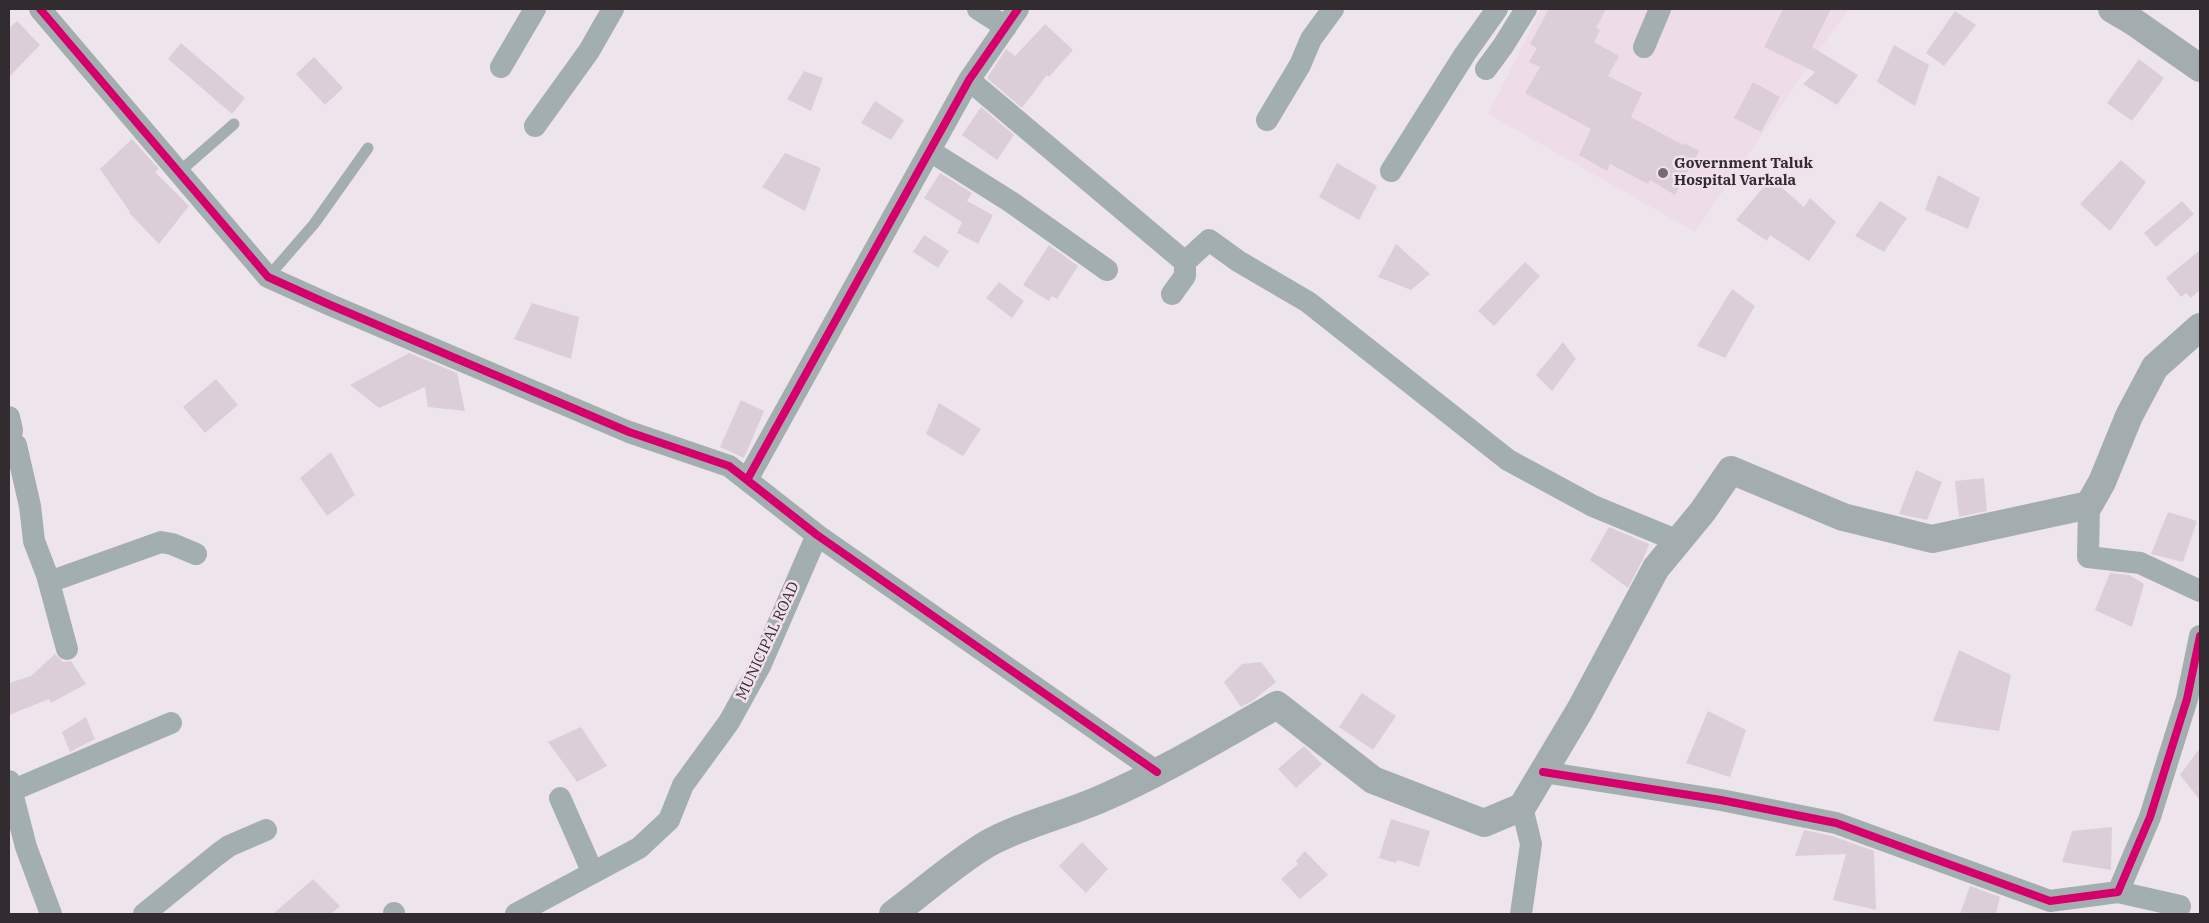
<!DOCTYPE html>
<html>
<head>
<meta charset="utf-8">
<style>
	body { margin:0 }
	#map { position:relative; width:2209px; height:923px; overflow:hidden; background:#eee5ec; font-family:"IBM Plex Serif",serif }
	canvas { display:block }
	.frame { position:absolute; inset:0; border:10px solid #322b30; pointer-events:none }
</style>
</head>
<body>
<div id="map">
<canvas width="2209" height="923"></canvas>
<div class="frame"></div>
</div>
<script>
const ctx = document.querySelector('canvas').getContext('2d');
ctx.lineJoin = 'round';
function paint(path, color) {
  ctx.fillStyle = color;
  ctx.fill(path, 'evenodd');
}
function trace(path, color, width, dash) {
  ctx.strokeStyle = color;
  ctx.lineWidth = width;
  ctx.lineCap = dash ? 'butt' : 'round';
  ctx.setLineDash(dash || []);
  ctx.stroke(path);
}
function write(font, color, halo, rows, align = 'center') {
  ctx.font = font + ' "IBM Plex Serif",serif';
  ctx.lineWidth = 5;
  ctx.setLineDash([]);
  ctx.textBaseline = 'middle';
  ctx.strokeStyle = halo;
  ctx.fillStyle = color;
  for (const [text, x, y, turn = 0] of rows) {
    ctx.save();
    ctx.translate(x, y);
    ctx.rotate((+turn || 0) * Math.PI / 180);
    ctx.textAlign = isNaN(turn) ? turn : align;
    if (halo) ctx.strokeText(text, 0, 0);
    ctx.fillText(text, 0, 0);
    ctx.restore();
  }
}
const built = new Path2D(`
	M 1541,9 L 1848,9 L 1695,232 L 1488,114 Z`);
const building = new Path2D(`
	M 1549,9 L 1606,9 L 1596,28 L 1600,30 L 1594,42 L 1619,56 L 1608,76 L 1642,93 L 1631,117 L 1683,145 L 1684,143 L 1699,151 L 1675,195 L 1650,180 L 1648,184 L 1610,164 L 1607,171 L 1579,155 L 1591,129 L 1525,93 L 1540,67 L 1529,62 L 1537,48 L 1530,44 Z
	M 1783,9 L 1831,9 L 1812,47 L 1858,75 L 1837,105 L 1803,84 L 1815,72 L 1764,47 Z
	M 1955,11 L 1976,25 L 1944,66 L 1926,53 Z
	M 17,21 L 40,45 L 9,77 L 9,28 Z
	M 1045,24 L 1073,50 L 1049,77 L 1047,75 L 1022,108 L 987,78 L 1006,49 L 1015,56 Z
	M 181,43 L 245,98 L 232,114 L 168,59 Z
	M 1894,45 L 1929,65 L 1915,106 L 1877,82 Z
	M 314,57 L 343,88 L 325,105 L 296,74 Z
	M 2139,59 L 2164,78 L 2132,121 L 2107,103 Z
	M 804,71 L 823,78 L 811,111 L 787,99 Z
	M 1753,82 L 1780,97 L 1761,132 L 1734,118 Z
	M 875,101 L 904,120 L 891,140 L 861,123 Z
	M 981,107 L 1014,135 L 997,160 L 962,135 Z
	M 132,139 L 159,169 L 155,172 L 189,206 L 159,244 L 129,213 L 130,212 L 100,169 Z
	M 785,153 L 821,168 L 805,211 L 762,187 Z
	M 2121,160 L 2146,182 L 2110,231 L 2080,204 Z
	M 1337,163 L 1377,186 L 1359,220 L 1319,197 Z
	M 940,173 L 972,193 L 967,201 L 993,215 L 978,244 L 957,233 L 962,222 L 924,198 Z
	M 1938,175 L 1980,198 L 1968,229 L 1925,210 Z
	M 1771,178 L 1804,207 L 1810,198 L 1836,222 L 1809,261 L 1770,235 L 1767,241 L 1736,220 Z
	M 1880,201 L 1907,218 L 1884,252 L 1855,236 Z
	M 2182,201 L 2194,214 L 2156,247 L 2144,233 Z
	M 924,235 L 949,251 L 938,268 L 913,252 Z
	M 1396,244 L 1430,274 L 1411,290 L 1378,277 Z
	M 1049,245 L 1078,266 L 1057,299 L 1052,296 L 1049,301 L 1023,285 Z
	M 2200,250 L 2200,290 L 2191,298 L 2186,293 L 2181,297 L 2166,278 Z
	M 1525,262 L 1540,276 L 1494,326 L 1478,311 Z
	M 999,282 L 1024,301 L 1012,318 L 986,298 Z
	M 1732,289 L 1755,306 L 1725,358 L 1697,346 Z
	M 532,303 L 579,317 L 571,359 L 514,339 Z
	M 1563,342 L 1576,359 L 1552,391 L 1536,375 Z
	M 409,353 L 457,373 L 465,411 L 428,407 L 425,387 L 379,408 L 350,385 Z
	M 216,379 L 238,405 L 205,433 L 183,407 Z
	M 741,400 L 764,411 L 744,458 L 720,447 Z
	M 939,403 L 981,429 L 963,456 L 926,434 Z
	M 331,452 L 355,495 L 327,516 L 300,478 Z
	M 1916,470 L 1942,482 L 1927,520 L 1899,514 Z
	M 1984,478 L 1987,511 L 1959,517 L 1955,481 Z
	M 2168,512 L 2197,521 L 2183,562 L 2151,554 Z
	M 1609,527 L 1649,544 L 1644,557 L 1628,588 L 1590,560 Z
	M 2110,573 L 2129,575 L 2144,584 L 2132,627 L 2095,610 Z
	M 1959,650 L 2011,675 L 1999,731 L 1933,721 Z
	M 55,654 L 63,662 L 71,661 L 86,684 L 51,703 L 49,699 L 9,715 L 9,683 L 31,676 Z
	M 1261,662 L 1276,682 L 1254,700 L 1241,707 L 1224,682 L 1242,664 Z
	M 1362,693 L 1396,716 L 1373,750 L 1339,727 Z
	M 1708,711 L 1746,730 L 1730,777 L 1686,763 Z
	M 86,717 L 95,739 L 70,752 L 62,732 Z
	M 581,727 L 607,766 L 577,782 L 548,742 Z
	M 1304,746 L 1322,764 L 1296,788 L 1278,769 Z
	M 2200,748 L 2200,800 L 2180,775 Z
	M 1391,819 L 1430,831 L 1419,867 L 1397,860 L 1396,863 L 1379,858 Z
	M 2112,827 L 2111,870 L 2062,862 L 2072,831 Z
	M 1804,830 L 1832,836 L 1874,851 L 1876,910 L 1833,900 L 1846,854 L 1795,856 Z
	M 1082,842 L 1108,869 L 1086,893 L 1059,866 Z
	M 1305,851 L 1328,875 L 1300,899 L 1281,879 L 1298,864 L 1296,861 Z
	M 313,879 L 340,906 L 331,914 L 273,914 Z
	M 1970,886 L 2000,897 L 1996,914 L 1960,914 Z`);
const service = new Path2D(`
	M 179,172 L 234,124
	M 268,277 L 314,224 L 368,148`);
const minor = new Path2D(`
	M 40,9 L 268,277 L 328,304 L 629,432 L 729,466 L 747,480
	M 978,9 L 1006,27
	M 1018,9 L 969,80 L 747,480 L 817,535 L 1157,772
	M 1644,47 L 1660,9
	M 501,67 L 535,9
	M 1486,69 L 1503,46 L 1526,9
	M 969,80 L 1185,262 L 1185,276 L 1172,294
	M 1267,120 L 1300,65 L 1311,39 L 1333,9
	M 535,126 L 589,51 L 613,9
	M 930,151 L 1011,202 L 1107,270
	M 1391,171 L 1465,54 L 1497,9
	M 1185,262 L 1209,240 L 1238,261 L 1308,302 L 1508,460 L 1593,506 L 1678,541
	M 9,417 L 12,430 L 10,441
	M 9,440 L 16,445 L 30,506 L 34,541 L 47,575 L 67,649
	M 2089,505 L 2088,557 L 2140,563 L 2200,591
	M 49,582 L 161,542 L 172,544 L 196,554
	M 1543,772 L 1721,800 L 1836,823 L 2050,901 L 2118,892 L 2150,817 L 2187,699 L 2200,636
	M 9,781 L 26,847 L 51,914
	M 11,791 L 171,723
	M 560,798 L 593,873
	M 2118,892 L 2180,906
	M 394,913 L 394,914
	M 144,914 L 218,854 L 229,846 L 266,830
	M 516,914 L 639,848 L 669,820 L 683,785 L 729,722 L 760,666 L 817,535
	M 1521,914 L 1531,844 L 1522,807`);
const secondary = new Path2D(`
	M 2112,9 L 2134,22 L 2200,68
	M 893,914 C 924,891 954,864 987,844 C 1023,824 1065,815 1103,798 C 1163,772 1220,737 1277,705 L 1373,780 L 1484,823 L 1522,807 L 1580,710 L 1656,568 L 1703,511 L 1731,470 L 1843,517 L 1932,539 L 2089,505 L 2102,482 L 2129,416 L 2155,367 L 2200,327`);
const cycleway = new Path2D(`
	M 40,9 L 268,277 L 328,304 L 629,432 L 729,466 L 747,480
	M 1018,9 L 969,80 L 747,480 L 817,535 L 1157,772
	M 1543,772 L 1721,800 L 1836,823 L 2050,901 L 2118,892 L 2150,817 L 2187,699 L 2200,636`);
const markers = [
	[1663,173,6,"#746c72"]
];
const poiNames = [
	["Government Taluk",1674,164],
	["Hospital Varkala",1674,181]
];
const streetNames = [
	["MUNICIPAL ROAD",768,641,-65]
];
paint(built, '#eedce9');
paint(building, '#dcced8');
trace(service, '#a3aeb1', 11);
trace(minor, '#a3aeb1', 22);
trace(secondary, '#a3adb0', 28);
trace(cycleway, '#d6006c', 8);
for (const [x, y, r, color] of markers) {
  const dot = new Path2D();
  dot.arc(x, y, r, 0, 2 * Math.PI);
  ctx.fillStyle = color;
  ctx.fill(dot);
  trace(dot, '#f2e1ed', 2);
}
write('bold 15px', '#322b30', '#f2e1ed', poiNames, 'left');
write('15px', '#322b30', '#f2e1ed', streetNames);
</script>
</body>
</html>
